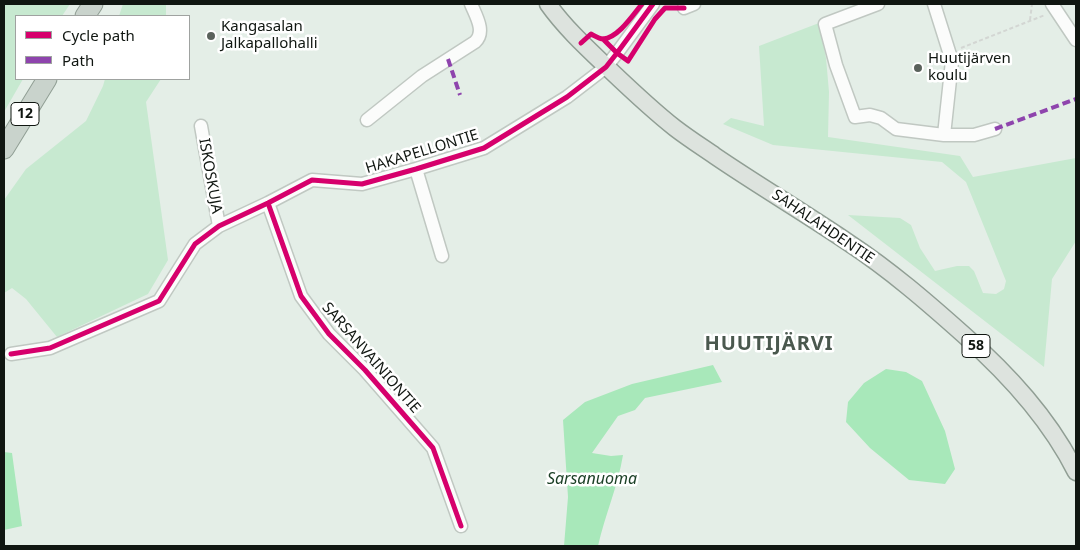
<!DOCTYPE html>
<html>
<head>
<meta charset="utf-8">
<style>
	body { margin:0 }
	#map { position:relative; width:1080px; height:550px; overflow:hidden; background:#e4eee7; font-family:"Noto Sans",sans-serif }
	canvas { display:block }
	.frame { position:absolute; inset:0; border:5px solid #101611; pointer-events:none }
	.legend { position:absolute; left:15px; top:15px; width:175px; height:65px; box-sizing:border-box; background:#fff; border:1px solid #9fa2a0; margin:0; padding:6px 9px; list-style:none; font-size:15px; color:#101611 }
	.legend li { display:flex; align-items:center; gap:10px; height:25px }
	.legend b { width:25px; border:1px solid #9fa2a0 }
</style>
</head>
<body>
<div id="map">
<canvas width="1080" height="550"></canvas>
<div class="frame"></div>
<ul class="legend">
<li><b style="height:6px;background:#d6006c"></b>Cycle path</li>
<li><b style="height:6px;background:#8e44ad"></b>Path</li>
</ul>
</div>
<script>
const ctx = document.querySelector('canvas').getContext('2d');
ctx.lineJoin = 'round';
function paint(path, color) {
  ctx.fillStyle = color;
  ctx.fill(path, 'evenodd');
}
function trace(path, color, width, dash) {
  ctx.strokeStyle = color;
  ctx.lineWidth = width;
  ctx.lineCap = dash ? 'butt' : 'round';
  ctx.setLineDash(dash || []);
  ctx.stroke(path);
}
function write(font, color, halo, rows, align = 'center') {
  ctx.font = font + ' "Noto Sans",sans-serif';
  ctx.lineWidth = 5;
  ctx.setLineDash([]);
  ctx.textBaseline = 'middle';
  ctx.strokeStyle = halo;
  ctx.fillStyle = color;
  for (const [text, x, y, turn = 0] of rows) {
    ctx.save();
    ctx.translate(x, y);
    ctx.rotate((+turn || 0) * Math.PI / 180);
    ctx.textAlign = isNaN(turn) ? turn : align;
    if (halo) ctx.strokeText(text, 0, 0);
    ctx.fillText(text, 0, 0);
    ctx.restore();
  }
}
const green = new Path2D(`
	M 4,4 L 70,4 L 62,16 L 16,16 L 16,79 L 23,79 L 4,112 Z
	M 123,4 L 166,4 L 166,16 L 119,16 Z
	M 819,23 L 826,58 L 829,92 L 828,137 L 960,156 L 973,177 L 1076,158 L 1076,241 L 1052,279 L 1044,367 L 848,215 L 900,218 L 911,225 L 920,248 L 935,271 L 957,266 L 969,266 L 974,271 L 983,293 L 996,294 L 1004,289 L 1006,281 L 966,182 L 942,162 L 773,145 L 723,124 L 731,118 L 764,126 L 759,46 Z
	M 105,79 L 161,79 L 146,102 L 168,260 L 148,294 L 57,337 L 26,299 L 12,288 L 4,293 L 4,200 L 26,169 L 86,121 L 103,86 Z`);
const water = new Path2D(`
	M 713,365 L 722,382 L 645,398 L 635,410 L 618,416 L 592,453 L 611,456 L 623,455 C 618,486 605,515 598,546 L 564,546 L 568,497 L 563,420 L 585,402 L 632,384 Z
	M 886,369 L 906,372 L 922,381 L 945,431 L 955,469 L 945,484 L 909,480 L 870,448 L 846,422 L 848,402 L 864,383 Z
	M 4,452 L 12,453 L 22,526 L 4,530 Z`);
const path = new Path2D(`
	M 1030,20 L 1032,4
	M 961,48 L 1045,15`);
const minor = new Path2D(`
	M 878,4 L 825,24 L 836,65 L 855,117 L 870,115 L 881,118 L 896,129 L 944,135 L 974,135 L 995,129
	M 934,4 L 952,61 L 944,135
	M 1052,4 L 1076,40
	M 684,8 L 694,4
	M 367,120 L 422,76 L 475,42 C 486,32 476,16 471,4
	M 201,126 L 219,226
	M 416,169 L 442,256
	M 268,203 L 301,296 L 329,334 L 365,370 L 433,448 L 461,526
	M 11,354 L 50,348 L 159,301 L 195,244 L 219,226 L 268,203 L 312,180 L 362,184 L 416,169 L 484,148 L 567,97 L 606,67 L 617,53 L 653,4`);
const major = new Path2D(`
	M 548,4 C 565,28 588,49 610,70 C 631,90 652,110 675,128 C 688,138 702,147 715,156 C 759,186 805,213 849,243 C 890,270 927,302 964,335 C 1008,374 1049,418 1076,472`);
const highway = new Path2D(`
	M 85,16 L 93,4
	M 4,149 L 47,79`);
const quiet = new Path2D(`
	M 448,59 L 460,95
	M 995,129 L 1076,99`);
const cycleway = new Path2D(`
	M 603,39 L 617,53 L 628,61 L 655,19 L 665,8 L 684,8
	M 581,43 L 591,34 C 595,36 599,39 603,39 C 618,38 633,15 642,4
	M 268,203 L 301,296 L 329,334 L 365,370 L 433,448 L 461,526
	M 11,354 L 50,348 L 159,301 L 195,244 L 219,226 L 268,203 L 312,180 L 362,184 L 416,169 L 484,148 L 567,97 L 606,67 L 617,53 L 653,4`);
const markers = [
	[211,36,5,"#5a625c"],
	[918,68,5,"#5a625c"]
];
const shields = [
	[25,114,28],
	[976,346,28]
];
const shieldNames = [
	["12",25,114],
	["58",976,346]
];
const poiNames = [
	["Kangasalan",221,27],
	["Jalkapallohalli",221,44],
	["Huutijärven",928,59],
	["koulu",928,76]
];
const streetNames = [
	["HAKAPELLONTIE",422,152,-17],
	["ISKOSKUJA",210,176,80],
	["SAHALAHDENTIE",823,227,34],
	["SARSANVAINIONTIE",371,358,49]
];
const waterNames = [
	["Sarsanuoma",592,479]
];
const districtNames = [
	["HUUTIJÄRVI",769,344]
];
paint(green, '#c7e9d0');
paint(water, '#a8e8ba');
trace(minor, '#c0c8c2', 15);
trace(major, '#909e94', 19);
trace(highway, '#909e94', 21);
trace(path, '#d3d6d3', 2, [4, 2.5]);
trace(minor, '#fbfcfb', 12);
trace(major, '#dde3de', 16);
trace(highway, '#c9d3cc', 19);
trace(quiet, '#8e44ad', 4, [8, 4]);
trace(cycleway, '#d6006c', 5);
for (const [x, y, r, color] of markers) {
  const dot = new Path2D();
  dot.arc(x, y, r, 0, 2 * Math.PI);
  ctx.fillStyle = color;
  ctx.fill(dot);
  trace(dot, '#fff', 2);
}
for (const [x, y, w] of shields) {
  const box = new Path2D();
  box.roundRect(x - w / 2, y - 11.5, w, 23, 4);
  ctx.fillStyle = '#fff';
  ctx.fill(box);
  trace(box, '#101611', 1);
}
write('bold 14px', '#101611', null, shieldNames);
write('15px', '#101611', '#fff', poiNames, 'left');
write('15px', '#101611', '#fff', streetNames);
write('italic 16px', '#1c4027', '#fff', waterNames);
ctx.letterSpacing = '1px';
write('bold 20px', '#4a584e', '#fff', districtNames);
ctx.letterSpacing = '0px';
</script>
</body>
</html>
